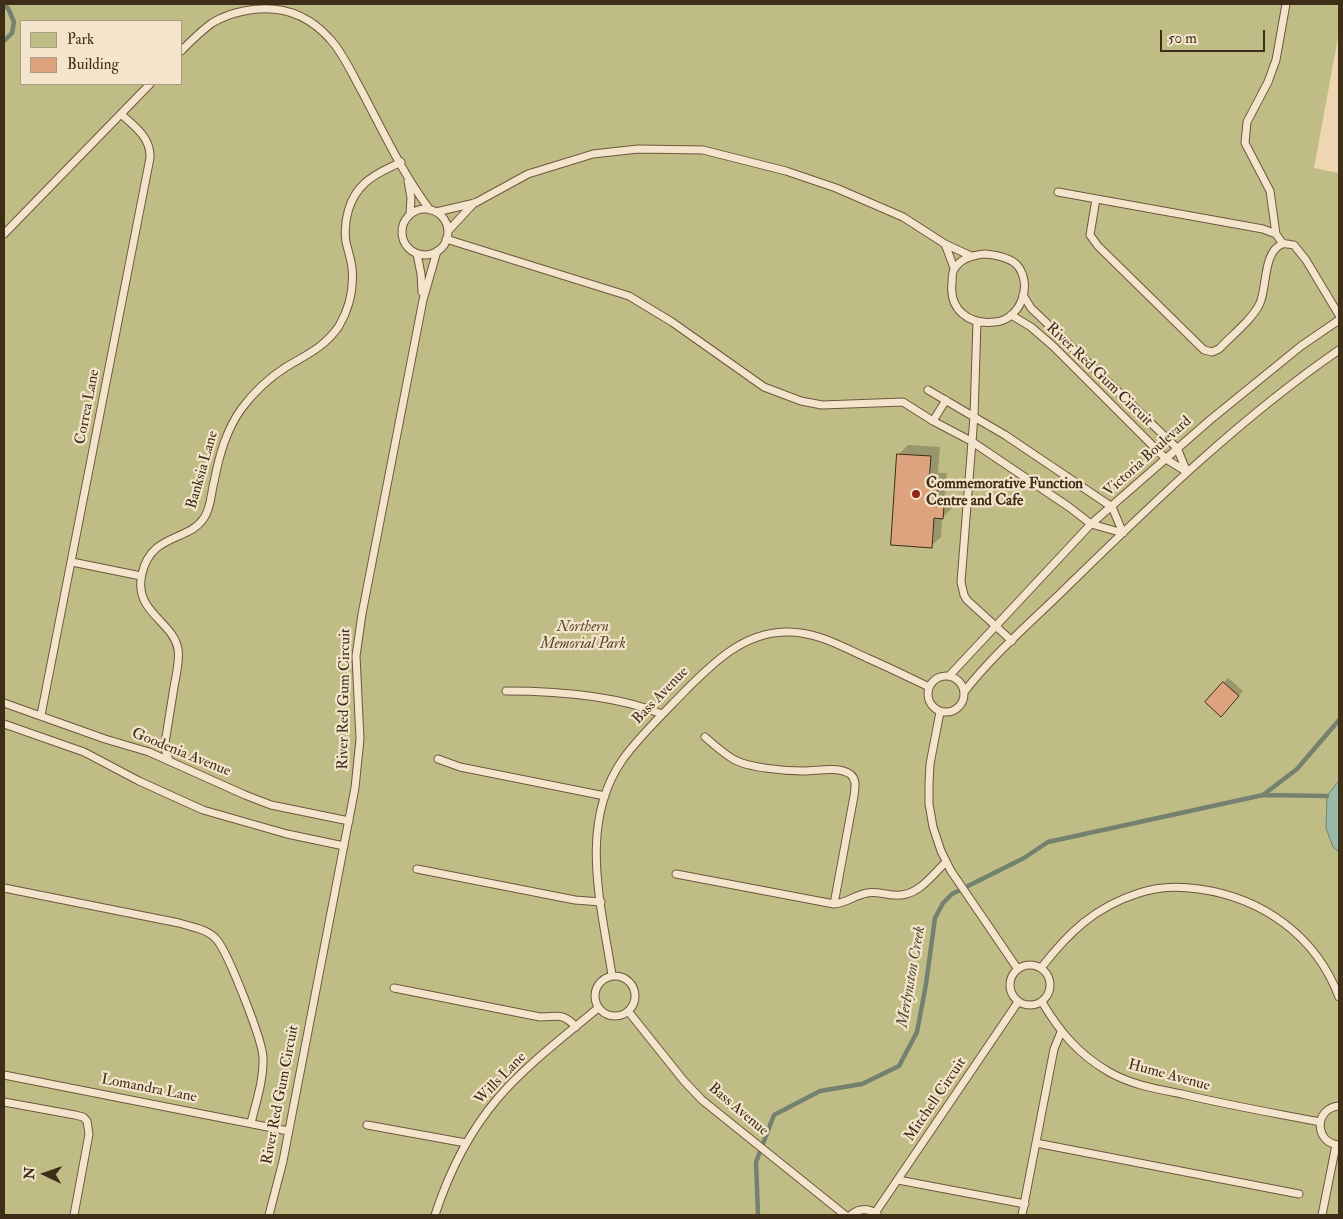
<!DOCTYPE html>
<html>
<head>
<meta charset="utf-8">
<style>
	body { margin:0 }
	#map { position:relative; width:1343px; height:1219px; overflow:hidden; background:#eed6b0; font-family:"IM FELL Double Pica",serif }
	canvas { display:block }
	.frame { position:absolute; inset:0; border:5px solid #3f2e17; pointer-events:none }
	.legend { position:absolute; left:20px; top:20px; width:162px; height:65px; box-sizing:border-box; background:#f4e4cc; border:1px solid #ac9b84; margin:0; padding:6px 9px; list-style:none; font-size:15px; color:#3f2e17 }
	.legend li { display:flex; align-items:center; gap:10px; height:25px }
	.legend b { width:25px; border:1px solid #ac9b84 }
	.north { position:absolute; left:20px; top:1149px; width:50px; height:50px; -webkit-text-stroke:4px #f4e4cc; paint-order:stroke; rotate:273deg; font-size:14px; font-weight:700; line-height:20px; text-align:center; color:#3f2e17 }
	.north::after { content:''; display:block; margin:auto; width:18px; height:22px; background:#3f2e17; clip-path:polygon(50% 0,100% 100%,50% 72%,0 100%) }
	.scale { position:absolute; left:1160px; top:30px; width:105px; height:22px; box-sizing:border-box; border:2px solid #3f2e17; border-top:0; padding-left:6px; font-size:15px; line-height:18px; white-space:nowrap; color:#3f2e17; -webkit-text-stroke:4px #f4e4cc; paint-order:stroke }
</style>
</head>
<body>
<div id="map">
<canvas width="1343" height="1219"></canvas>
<div class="frame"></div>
<ul class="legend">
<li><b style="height:14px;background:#c0bc86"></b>Park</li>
<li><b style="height:14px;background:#dca37e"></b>Building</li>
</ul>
<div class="north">N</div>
<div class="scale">50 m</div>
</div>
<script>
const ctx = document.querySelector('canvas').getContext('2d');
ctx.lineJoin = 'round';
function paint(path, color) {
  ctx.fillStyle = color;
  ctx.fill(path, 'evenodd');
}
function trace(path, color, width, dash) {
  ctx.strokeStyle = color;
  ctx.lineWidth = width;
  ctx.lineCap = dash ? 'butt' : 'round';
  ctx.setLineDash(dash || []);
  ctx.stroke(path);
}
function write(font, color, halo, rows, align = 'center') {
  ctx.font = font + ' "IM FELL Double Pica",serif';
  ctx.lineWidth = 4.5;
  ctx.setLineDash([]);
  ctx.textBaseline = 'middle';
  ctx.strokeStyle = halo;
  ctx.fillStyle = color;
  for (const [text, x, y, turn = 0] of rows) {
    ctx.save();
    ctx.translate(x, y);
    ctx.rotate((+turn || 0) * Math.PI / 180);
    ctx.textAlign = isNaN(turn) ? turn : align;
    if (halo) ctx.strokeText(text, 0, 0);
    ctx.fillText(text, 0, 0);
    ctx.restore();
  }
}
const green = new Path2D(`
	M 4,4 L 1339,4 L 1339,32 L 1314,168 L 1339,173 L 1339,1215 L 4,1215 ZM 21,21 L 181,21 L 181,84 L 21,84 Z`);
const water = new Path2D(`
	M 1339,781 L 1339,852 L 1333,847 L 1326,828 L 1327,796 Z`);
const shadow = new Path2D(`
	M 908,445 L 940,447 L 938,473 L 947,473 L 945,496 L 953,497 L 952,508 L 942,518 L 941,537 L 931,546 L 899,454 Z
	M 1228,678 L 1243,691 L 1226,710 L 1207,702 Z`);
const stream = new Path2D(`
	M 4,6 L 8,8 L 14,22 L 12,33 L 4,41
	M 1263,795 L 1297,769 L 1339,720
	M 758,1215 L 756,1162 L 774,1115 L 820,1091 L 862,1084 L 899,1066 L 917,1032 L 926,984 L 935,918 L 943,903 L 952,894 L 1024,858 L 1048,842 L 1263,795 L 1327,796`);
const building = new Path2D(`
	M 897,454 L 931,456 L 929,482 L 938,482 L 936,506 L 944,506 L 943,519 L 934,518 L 932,548 L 891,545 Z
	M 1223,682 L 1239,696 L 1221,717 L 1205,702 Z`);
const service = new Path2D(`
	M 181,51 C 191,41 201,31 212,23 C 222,17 234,13 244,11 C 278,4 307,13 330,39 C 343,53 351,72 360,88 C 382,129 402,173 430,210
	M 408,181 L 411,198 L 410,214
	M 1058,192 L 1263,229 L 1276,234 L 1283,244
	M 1096,199 L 1090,235 L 1098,246 L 1204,350 L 1212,352 L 1219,349 C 1231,336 1253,319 1260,303 C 1267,288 1263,250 1283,244 C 1286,243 1291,245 1294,245 L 1306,260 L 1339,315
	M402 232a23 23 0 1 1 46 0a23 23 0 1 1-46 0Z
	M 436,212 L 475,203 L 528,174 L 593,154 L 638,149 L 703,150 L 786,171 L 836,188 L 903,217 L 945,244 L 971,256
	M 448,231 L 474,203
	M 4,234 L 150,84
	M 1276,234 L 1270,191 L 1245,143 L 1247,122 L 1268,82 L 1276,60 L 1286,4
	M 446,239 L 629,296 L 672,322 L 764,387 L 801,401 L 822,405 L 903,402 L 933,421 L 971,441 L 1069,507 L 1091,524 L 1123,533
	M 945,244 L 954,268
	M 417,254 L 421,274 L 422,292
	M 985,254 C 996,255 1009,257 1017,265 C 1034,285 1020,320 995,322 C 969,325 949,310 952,283 C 952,278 952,271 955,268 C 961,258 974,255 985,254 Z
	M 1023,295 L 1031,308 L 1177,448 L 1187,472
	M 1011,315 L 1031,327 L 1053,346 L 1166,459 L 1187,472
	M 977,321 L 974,416 L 961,582 L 964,595 L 967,600 L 1012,641
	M 928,390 L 1005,435 L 1112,507 L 1123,533
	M 933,421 L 946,400
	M 72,562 L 141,576
	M928 694a18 18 0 1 1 36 0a18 18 0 1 1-36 0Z
	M 949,676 L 1091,524 L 1210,420 L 1301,346 L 1339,320
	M 506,691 C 556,691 615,695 662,714
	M 964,692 C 996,651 1037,617 1073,581 C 1157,499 1243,416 1339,350
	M 4,703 L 105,739 L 149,752 L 245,795 L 271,805 L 349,821
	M 940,712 L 930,764 L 929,784 L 929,804 L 933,827 L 941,851 L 951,871 L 1017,968
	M 41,715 L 150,158 C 151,137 134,126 121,114
	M 4,724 L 84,752 L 139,781 L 203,810 L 287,834 L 344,846
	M 705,737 C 714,745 723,753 733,759 C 748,768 786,771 804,771 C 818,771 837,766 850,774 C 857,779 855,788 854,796 L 834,904
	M 438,759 L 460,767 L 605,796
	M 169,760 L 165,749 L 165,743 C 168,724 171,705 174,687 C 176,675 180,661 178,649 C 173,621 133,612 142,574 C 151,533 188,542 204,518 C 211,508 211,493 214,482 C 219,456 226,430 242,408 C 254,392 269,378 286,367 C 306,355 325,347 339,326 C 349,309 354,288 352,268 C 351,259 348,251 346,242 C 343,222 349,197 365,183 C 374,174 389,168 401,162
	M 417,869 L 575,900 L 601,902
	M 676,874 L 834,904 C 847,903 855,895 867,893 C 876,891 886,895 895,895 C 918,897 931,876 946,862
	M 4,888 L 179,923 C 192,927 208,929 217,940 C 228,953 263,1041 263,1058 C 264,1079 256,1102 251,1123
	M1010 985a20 20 0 1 1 40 0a20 20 0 1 1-40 0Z
	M 1041,968 C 1069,932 1095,907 1139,893 C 1159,886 1179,886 1199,889 C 1263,898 1316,936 1339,997
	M 612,975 C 601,904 578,823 623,759 C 642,733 665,712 687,689 C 715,661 744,633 785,632 C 815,631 841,646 867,658 C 888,667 908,677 929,687
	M595 996a20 20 0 1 1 40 0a20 20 0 1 1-40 0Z
	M 394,988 L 540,1017 C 558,1017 562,1012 576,1027
	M 1042,1002 C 1060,1032 1078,1054 1109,1072 C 1132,1085 1157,1089 1182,1094 C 1227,1105 1274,1113 1320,1122
	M 628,1011 L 684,1081 L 702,1100 L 845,1215
	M 4,1075 L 288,1131
	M 4,1102 L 75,1115 L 83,1117 L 87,1121 L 89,1134 L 74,1215
	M 1339,1106 C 1314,1108 1314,1143 1339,1145
	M 367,1125 L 466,1143
	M 1036,1143 L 1299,1194
	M 898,1180 L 1025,1204
	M 875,1213 L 1018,1002
	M 269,1215 L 283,1161 L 355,788 L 360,739 L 356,656 L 362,614 L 423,300 L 437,251
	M 435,1215 C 449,1172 469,1132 498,1098 C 525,1066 566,1035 598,1008
	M 851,1215 C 859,1208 868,1208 877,1214
	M 1022,1215 L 1054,1049 L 1061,1032
	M 1322,1215 L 1336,1145`);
const markers = [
	[916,494,5,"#8f2418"]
];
const streetNames = [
	["River Red Gum Circuit",1099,375,44],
	["Correa Lane",88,407,-79],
	["Victoria Boulevard",1148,457,-42],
	["Banksia Lane",203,470,-74],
	["Bass Avenue",661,696,-46],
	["River Red Gum Circuit",345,699,-89],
	["Goodenia Avenue",181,753,22],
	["Hume Avenue",1169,1076,15],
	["Wills Lane",501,1079,-46],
	["Lomandra Lane",149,1089,11],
	["River Red Gum Circuit",281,1095,-79],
	["Mitchell Circuit",936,1100,-56],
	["Bass Avenue",738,1110,40]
];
const poiNames = [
	["Commemorative Function",926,485],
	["Centre and Cafe",926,502]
];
const parkNames = [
	["Northern",583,628],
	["Memorial Park",583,645]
];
const waterNames = [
	["Merlynston Creek",912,977,-80]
];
paint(green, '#c0bc86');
paint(water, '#99b9a9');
trace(water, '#75816f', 1);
paint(shadow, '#0003');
trace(stream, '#75816f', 4.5);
paint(building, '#dca37e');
trace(building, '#3f2e17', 1);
trace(service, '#6b583d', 9);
trace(service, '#f4e4cc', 7);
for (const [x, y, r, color] of markers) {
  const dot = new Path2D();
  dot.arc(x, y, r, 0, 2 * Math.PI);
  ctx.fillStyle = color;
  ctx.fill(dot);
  trace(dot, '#f4e4cc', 2);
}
write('15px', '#3f2e17', '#f4e4cc', streetNames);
write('bold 15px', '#3f2e17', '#f4e4cc', poiNames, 'left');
write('italic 15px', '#594a2d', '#f4e4cc', parkNames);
write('italic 16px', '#514a34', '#f4e4cc', waterNames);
</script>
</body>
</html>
